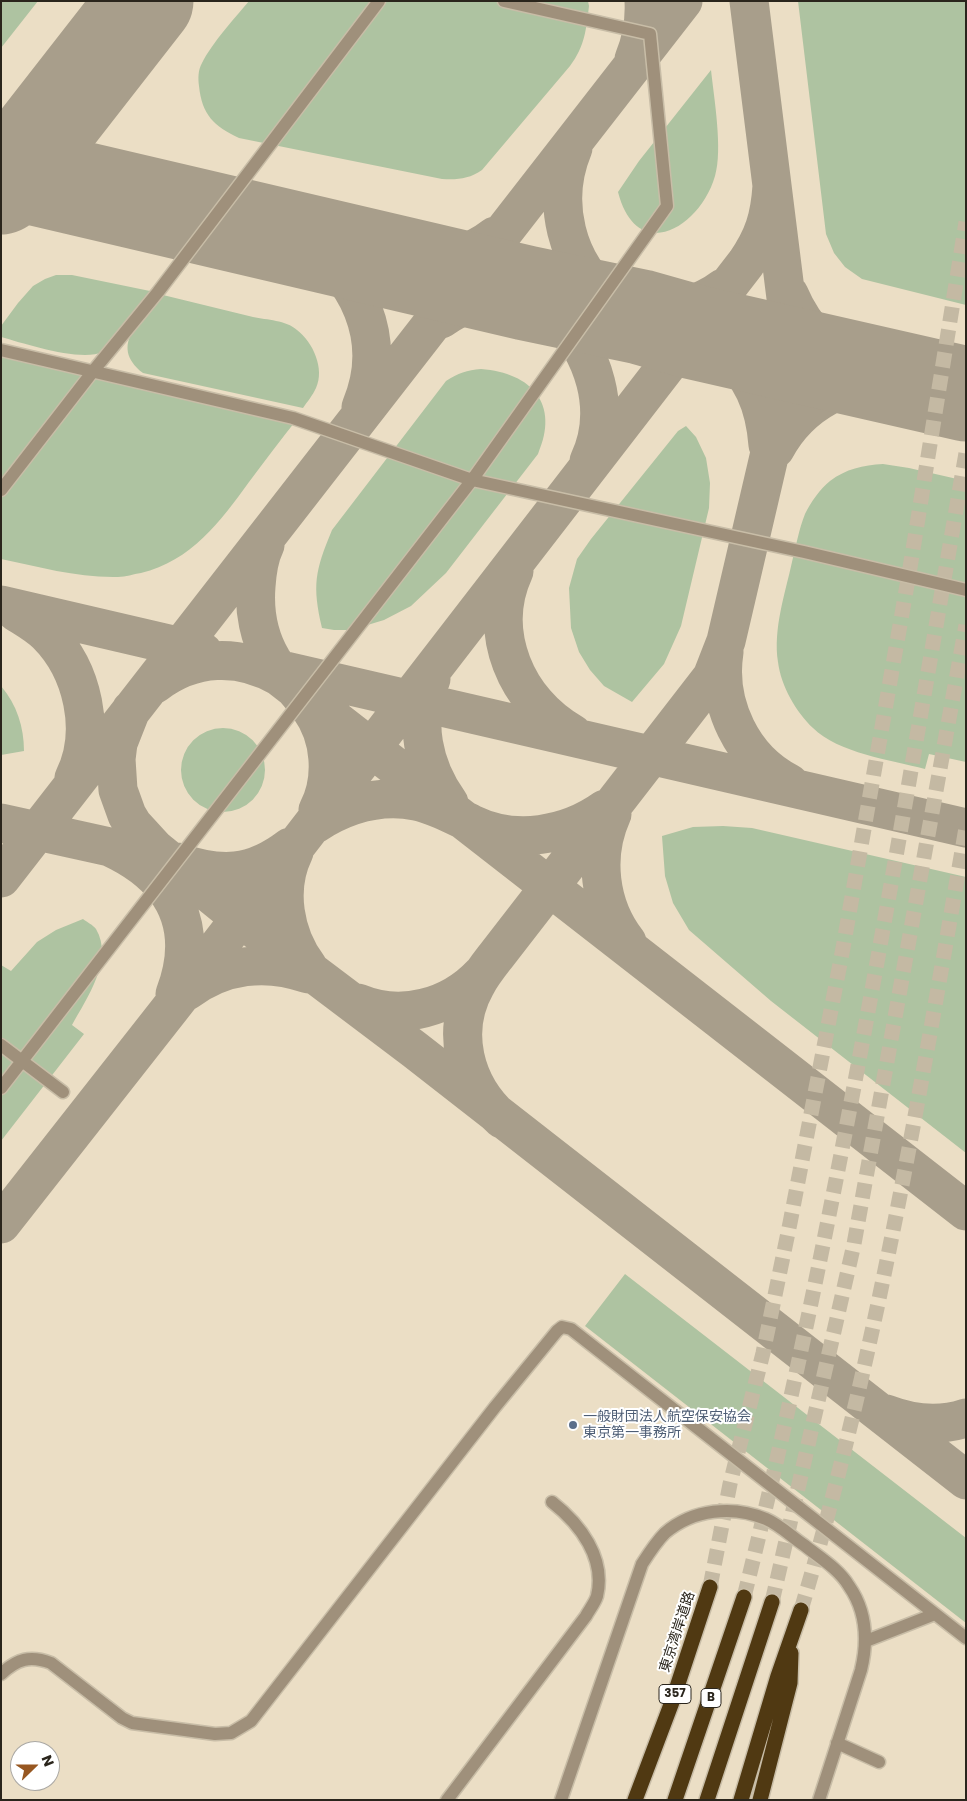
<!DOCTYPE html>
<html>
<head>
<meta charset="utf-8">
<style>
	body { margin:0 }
	#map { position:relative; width:967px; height:1801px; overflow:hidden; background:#ebdec5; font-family:Poppins,sans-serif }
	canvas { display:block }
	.frame { position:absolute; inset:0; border:2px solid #2a251c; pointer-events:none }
	.north { position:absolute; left:10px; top:1741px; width:50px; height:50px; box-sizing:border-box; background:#fff; border:1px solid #aaa8a4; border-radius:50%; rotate:68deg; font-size:14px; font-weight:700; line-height:20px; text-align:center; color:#2a251c }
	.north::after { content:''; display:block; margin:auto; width:18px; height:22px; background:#975721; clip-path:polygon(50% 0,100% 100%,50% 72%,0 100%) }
</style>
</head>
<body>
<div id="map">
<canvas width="967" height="1801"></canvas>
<div class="frame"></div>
<div class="north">N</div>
</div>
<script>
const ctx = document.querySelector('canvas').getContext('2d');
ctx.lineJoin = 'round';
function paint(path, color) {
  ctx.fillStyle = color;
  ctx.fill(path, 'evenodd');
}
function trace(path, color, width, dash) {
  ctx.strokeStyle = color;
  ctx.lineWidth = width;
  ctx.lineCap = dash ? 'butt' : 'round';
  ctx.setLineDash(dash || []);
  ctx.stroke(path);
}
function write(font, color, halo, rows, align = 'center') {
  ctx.font = font + ' Poppins,"Noto Sans JP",sans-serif';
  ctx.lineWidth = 4;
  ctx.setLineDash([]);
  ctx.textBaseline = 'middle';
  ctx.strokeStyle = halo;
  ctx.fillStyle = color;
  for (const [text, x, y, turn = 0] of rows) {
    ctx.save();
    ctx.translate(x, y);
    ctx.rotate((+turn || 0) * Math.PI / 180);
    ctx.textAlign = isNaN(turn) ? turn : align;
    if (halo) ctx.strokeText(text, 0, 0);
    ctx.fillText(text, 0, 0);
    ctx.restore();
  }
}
const green = new Path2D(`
	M 1,1 L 38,1 L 1,48 Z
	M 249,1 L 588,1 L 589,6 C 586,30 585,46 570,66 L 482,170 C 469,179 457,180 442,179 L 239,138 C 214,126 202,115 199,86 C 198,78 198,70 202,63 C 212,43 234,19 249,1 Z
	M 798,1 L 966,1 L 966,305 L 862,279 L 845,267 L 834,253 L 826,234 Z
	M 711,70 C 714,98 723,150 715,176 C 700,228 637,265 618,192 L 639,161 Z
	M 56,275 L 72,275 L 150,291 L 103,352 C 80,362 26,344 1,337 L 1,326 L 18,303 L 33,286 L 45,279 Z
	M 163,295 C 193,302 223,310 253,317 C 267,320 286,320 297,330 C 313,342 325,369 316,388 C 313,395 307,402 303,408 L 143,373 C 107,345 143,319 163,295 Z
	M 1,348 L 298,418 C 281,439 265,461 249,482 C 220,522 191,561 141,573 C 133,574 126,577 118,577 C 78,578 40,567 1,559 Z
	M 481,369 C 532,373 560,404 538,454 L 446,573 L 411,606 L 384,620 L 351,630 L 334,630 L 322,628 C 312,585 315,571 332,530 L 446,381 C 458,373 467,370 481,369 Z
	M 686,426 L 696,437 L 706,458 L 710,483 L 709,508 L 681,626 L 664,664 L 632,702 L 604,686 L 590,670 L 579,652 L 571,628 L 569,588 L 577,559 L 591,539 L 678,431 Z
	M 883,464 L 909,468 L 966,481 L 966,762 L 929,754 L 925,769 C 891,760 838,753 813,728 C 796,712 781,686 778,662 C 773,629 785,594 792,562 C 796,546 799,529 805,514 C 810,503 821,488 830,481 C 846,469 863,465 883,464 Z
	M 1,686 C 17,705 24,727 24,751 L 1,755 Z
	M181 770a42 42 0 1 1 84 0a42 42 0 1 1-84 0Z
	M 723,826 L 752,828 L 966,877 L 966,1153 L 771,1001 L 689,930 L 673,903 L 665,876 L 662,836 L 693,827 Z
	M 83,919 C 87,922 93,925 96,929 C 114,959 87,998 72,1025 L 84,1034 L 1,1141 L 1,965 L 11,971 L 37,942 L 56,930 Z
	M 625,1274 L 966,1538 L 966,1623 L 585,1326 Z`);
const taxiway = new Path2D(`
	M 634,59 C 642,40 645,21 644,1
	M 573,148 C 551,201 565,265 612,300 C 619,306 631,316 641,317 C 660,320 708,300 723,288
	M 1,159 L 123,198
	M 296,239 C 360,271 389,341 361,407
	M 405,264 C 438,264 468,257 495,236
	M 789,294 C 805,332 831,356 868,372
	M 441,319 C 465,303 494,289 524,293 C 535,294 547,306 555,314 C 594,351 613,410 589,461
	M 694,332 C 703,335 712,342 720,348 C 752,373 765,405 768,445
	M 707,351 L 728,346 L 763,347
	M 775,449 C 800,402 848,378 900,379
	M 265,545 C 259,557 257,572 256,586 C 254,611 259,638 272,660 C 283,677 298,691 310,708 C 331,737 334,779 318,810
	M 514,571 C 486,632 516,702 573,734
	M 1,605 L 203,652
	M 16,612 C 27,619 38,625 47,634 C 83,670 97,732 74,778
	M 724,652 C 716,704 742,759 789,783
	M 277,669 L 966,828
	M 431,679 C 413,721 423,767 449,803
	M 155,684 C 193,655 239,653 280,677 L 966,1211
	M 131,710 L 118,743 L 116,759 L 118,790 L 127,815 L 133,825 L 155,849 L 240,918 L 415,1050 L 966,1480
	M 612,814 C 593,856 599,906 627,942
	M 1,823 L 137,853
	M 315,824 C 346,804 379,794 416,801 C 436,805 453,815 472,824 C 515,845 567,836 605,809
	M 112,848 C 176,878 200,928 175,994
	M 294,852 C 276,889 284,935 308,967
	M 177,862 C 221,877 252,876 290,847
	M 1,878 L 683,1
	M 187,991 C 223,964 266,959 308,974
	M 358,1003 C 401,1021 450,1008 482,974
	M 502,1119 C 464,1085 450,1031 476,985 C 481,975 489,965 496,956 L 712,677 L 726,641 L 793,354 L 749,1
	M 1,1224 L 177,1000 L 746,263 C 764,237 770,217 772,186
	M 886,1414 C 912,1424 939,1427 966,1418`);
const runway = new Path2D(`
	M 1,170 L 526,293 L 641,317 L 694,332 L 966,394
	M 1,187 L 146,1`);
const highwayTunnel = new Path2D(`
	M 710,1587 L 730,1484 L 763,1353 L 790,1223 L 843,948 L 909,574 L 966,222
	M 744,1597 C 838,1220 899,836 966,453
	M 772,1602 L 854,1244 L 966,625
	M 801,1610 C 877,1355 920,1091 966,828`);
const minor = new Path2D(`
	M 1,350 L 293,418 L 472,480 L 804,552 L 966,590
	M 1,490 L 94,370 L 158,292 L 379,1
	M 1,1045 L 63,1092
	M 1,1088 L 472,480 L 667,206 L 650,34 L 504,1
	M 866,1641 L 935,1614
	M 1,1674 C 17,1659 30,1655 51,1663 L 122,1718 L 132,1723 L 215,1734 L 231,1733 L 251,1721 L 495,1407 L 557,1331 L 562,1327 L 571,1329 L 966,1638
	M 837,1743 L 879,1762
	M 447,1800 L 586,1616 C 589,1610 595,1603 597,1596 C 606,1558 580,1524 552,1502
	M 561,1800 L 642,1564 C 649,1553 656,1542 665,1533 C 693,1509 733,1505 766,1519 C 780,1525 792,1537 804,1545 C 819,1557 839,1569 849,1586 C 867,1612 868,1641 861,1670 L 819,1800`);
const highway = new Path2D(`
	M 635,1800 L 672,1702 L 710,1587
	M 675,1800 L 744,1597
	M 707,1800 L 772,1602
	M 741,1800 L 778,1676 L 801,1610
	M 760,1800 L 790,1683 L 791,1653`);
const markers = [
	[573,1425,5,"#5c6f8a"]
];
const shields = [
	[675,1694,32],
	[711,1698,20]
];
const shieldNames = [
	["357",675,1694],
	["B",711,1698]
];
const serviceNames = [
	["一般財団法人航空保安協会",583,1417],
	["東京第一事務所",583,1433]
];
const streetNames = [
	["東京湾岸道路",678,1632,-72]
];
paint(green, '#aec3a1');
trace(taxiway, '#a89e8b', 39);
trace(runway, '#a89e8b', 95);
trace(highwayTunnel, '#c4b9a3', 15, [15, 8]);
trace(minor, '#c8bda7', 15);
trace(highway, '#c8bda7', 18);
trace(minor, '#9f907b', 12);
trace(highway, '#503912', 15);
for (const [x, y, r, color] of markers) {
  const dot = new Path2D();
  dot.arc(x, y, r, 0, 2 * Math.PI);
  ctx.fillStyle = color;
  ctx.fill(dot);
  trace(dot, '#fff', 2);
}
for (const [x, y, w] of shields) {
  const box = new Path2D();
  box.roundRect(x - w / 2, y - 9.5, w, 19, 4);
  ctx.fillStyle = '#fff';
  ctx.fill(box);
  trace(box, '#2a251c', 1);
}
write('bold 12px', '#2a251c', null, shieldNames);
write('14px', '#4e5e75', '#fff', serviceNames, 'left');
write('14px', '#2a251c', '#fff', streetNames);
</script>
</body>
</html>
